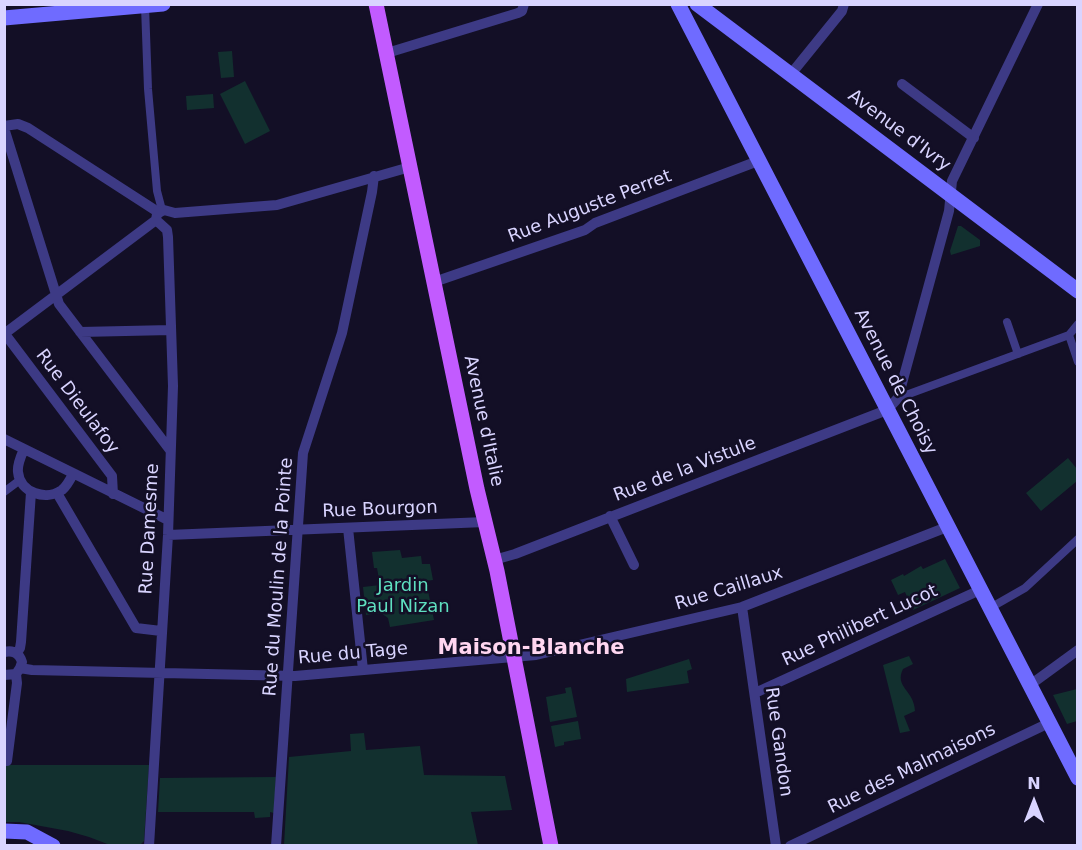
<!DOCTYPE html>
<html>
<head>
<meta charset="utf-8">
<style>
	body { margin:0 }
	#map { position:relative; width:1082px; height:850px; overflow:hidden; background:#130f26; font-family:"DejaVu Sans",sans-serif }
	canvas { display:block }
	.frame { position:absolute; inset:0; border:6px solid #d9d4ff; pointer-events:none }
	.north { position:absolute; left:1004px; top:772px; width:60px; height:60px; -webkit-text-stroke:4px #130f26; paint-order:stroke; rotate:0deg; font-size:16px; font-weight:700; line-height:24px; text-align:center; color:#d9d4ff }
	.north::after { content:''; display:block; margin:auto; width:21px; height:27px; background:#d9d4ff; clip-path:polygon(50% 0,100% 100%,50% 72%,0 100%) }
</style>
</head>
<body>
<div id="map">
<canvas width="1082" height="850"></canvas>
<div class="frame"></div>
<div class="north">N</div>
</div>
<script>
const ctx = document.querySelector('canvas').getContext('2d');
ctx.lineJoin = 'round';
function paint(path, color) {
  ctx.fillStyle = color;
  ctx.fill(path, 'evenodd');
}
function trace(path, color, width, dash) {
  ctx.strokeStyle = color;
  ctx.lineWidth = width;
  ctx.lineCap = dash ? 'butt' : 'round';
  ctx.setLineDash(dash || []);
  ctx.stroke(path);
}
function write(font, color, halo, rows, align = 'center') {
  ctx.font = font + ' "DejaVu Sans",sans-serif';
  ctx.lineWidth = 5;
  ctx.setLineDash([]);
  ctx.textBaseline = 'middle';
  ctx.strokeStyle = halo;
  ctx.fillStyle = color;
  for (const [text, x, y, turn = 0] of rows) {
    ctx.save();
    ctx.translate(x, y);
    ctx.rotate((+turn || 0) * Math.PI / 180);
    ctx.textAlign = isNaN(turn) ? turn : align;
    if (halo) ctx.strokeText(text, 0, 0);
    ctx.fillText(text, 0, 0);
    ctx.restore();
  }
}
const green = new Path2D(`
	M 232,51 L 234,77 L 221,78 L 218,52 Z
	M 245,81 L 270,131 L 245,144 L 220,94 Z
	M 213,94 L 214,108 L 187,110 L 186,96 Z
	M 958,226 L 961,226 L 980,240 L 980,246 L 951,255 L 950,251 Z
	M 1068,458 L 1077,469 L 1077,481 L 1041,511 L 1026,493 Z
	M 400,550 L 402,558 L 421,556 L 422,564 L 430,564 L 433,580 L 426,581 L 434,620 L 390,627 L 388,618 L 381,613 L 366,615 L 363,587 L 380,585 L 377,568 L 374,568 L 372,552 Z
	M 945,559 L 960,588 L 913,610 L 905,592 L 898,595 L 891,580 L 903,574 L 904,576 L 921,566 L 923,569 Z
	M 909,656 L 913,664 L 903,669 C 894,687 914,690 915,711 L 904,716 L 910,731 L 900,733 L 883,665 Z
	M 689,659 L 692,669 L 687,671 L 689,683 L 627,692 L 626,679 Z
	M 571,687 L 577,717 L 550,722 L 546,697 L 566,693 L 565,688 Z
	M 1077,689 L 1077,721 L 1067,724 L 1053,695 Z
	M 578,721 L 581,739 L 564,742 L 564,745 L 555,747 L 551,726 Z
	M 364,733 L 366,750 L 420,746 L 424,775 L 505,776 L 512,810 L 471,812 L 478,845 L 284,845 L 289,757 L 351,751 L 350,734 Z
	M 4,765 L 149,765 L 144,841 L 140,845 L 110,845 L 89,837 L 68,831 L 19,822 L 5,822 Z
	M 276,777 L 274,813 L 270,812 L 270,817 L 255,818 L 254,812 L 158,812 L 160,778 Z`);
const pedestrian = new Path2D(`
	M 145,6 L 148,89 L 157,191 L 162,210
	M 1007,322 L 1018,354
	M 1069,335 L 1078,362
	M 898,398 L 1069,335 L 1078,324
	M 4,492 L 20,480
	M 990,608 L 1025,588 L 1078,539`);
const minor = new Path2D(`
	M 387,53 L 518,13 L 522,11 L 524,4
	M 791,74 L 842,11 L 844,4
	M 902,84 L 974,138
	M 4,126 L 18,124 L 28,128 L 158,212
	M 4,128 L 59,304 L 170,450
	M 156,220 L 157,214 L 164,210 L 175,213 L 277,205 L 410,167
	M 434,282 L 585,230 L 595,223 L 758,161
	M 80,332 L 171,330
	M 4,334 L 156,220
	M 5,334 L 112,476 L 113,494
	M 4,439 L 168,520
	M 24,449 C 21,456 17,464 18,472 C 20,493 46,501 62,490 C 67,486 70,480 73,474
	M 57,493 L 136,628 L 161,631
	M 610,516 L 634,565
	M 348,528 L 363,670
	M 168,535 L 485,522
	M 494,560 L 515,554 L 887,410 L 898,398 L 949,211 L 952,181 L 1038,4
	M 742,607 L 776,846
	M 4,652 C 13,650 19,653 22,662 L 20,668 L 16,674 L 4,675
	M 17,653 L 20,648 L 21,642 L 31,492
	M 20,668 L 32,670 L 295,676 L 536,655 L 742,607 L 947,527
	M 1030,685 L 1078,650
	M 755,693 L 980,590
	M 7,761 L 17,683 L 16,674
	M 149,846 L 168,535 L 173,386 L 168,237 L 167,230 L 156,220
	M 276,846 L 303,453 L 342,333 L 372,192 L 374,176
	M 790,846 L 1049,723`);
const secondary = new Path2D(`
	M 678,4 L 1078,778
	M 697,4 L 1078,291
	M 4,18 L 163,4
	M 4,831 L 27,832 L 53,846`);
const primary = new Path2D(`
	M 376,4 L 477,489 L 497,571 L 551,846`);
const streetNames = [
	["Avenue d'Ivry",899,131,37],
	["Rue Auguste Perret",590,207,-21],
	["Avenue de Choisy",895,382,63],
	["Rue Dieulafoy",77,402,53],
	["Avenue d'Italie",483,421,78],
	["Rue de la Vistule",685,470,-21],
	["Rue Bourgon",380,510,-2],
	["Rue Damesme",150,529,-87],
	["Rue du Moulin de la Pointe",279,577,-86],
	["Rue Caillaux",729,589,-17],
	["Rue Philibert Lucot",860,626,-25],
	["Rue du Tage",353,654,-5],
	["Rue Gandon",778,742,82],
	["Rue des Malmaisons",912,769,-26]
];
const parkNames = [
	["Jardin",403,586],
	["Paul Nizan",403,607]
];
const quarterNames = [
	["Maison-Blanche",531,649]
];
paint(green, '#12302f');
trace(pedestrian, '#3d3a85', 8);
trace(minor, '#3d3a85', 10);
trace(secondary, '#6f6bff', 15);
trace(primary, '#c25bff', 15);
write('18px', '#d9d4ff', '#130f26', streetNames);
write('18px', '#5fe0c0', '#130f26', parkNames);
write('bold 21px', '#ffd6f0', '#130f26', quarterNames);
</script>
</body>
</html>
